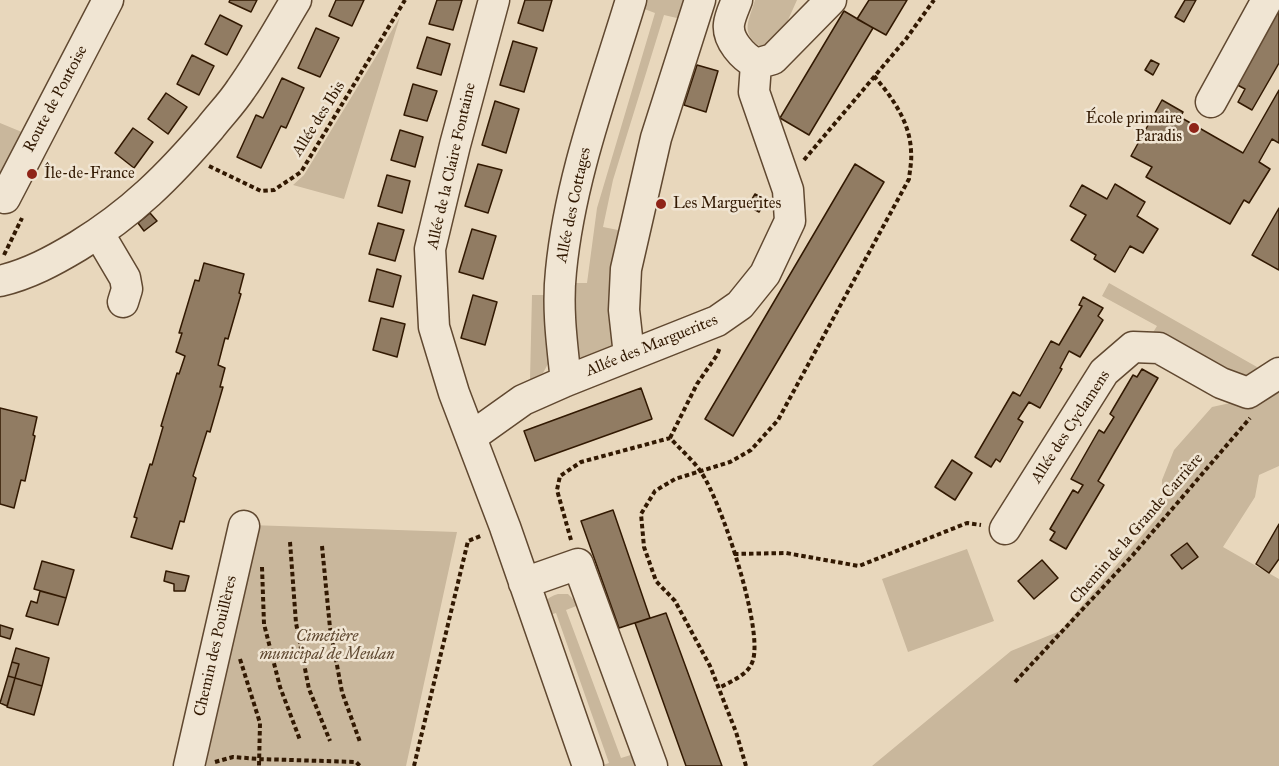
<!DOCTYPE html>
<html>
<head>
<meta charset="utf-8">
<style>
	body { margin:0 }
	canvas { display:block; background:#e8d7bc }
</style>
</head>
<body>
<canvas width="1279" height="766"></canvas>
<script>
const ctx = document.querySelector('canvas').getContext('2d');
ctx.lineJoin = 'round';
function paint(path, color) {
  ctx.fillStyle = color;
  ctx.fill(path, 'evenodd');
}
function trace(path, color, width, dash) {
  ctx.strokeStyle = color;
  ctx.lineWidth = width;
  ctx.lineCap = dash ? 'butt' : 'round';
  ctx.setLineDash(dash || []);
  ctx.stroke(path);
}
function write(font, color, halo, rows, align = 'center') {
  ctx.font = font + ' "IM FELL Great Primer",serif';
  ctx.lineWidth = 5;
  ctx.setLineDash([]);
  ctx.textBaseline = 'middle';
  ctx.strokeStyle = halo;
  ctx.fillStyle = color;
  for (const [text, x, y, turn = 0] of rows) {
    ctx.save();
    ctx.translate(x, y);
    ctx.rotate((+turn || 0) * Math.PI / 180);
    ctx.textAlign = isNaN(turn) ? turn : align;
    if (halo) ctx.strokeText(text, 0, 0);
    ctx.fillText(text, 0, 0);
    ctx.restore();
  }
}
const green = new Path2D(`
	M 641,0 L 687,0 L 681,19 L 664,15 L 613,180 L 603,227 L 623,231 L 613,348 L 587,363 L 573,351 L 571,283 L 587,283 L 597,208 L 655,13 L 639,7 Z
	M 755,0 L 797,0 L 780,38 L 762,48 C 739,33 749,21 755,0 Z
	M 400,17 L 344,199 L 293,185 L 304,175 Z
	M 0,123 L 29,135 L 0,180 Z
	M 1109,283 L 1257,367 L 1255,376 L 1237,379 L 1152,334 L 1157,326 L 1102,296 Z
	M 532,295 L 549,295 L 549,362 L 543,373 L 530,380 Z
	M 1279,382 L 1279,466 L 1259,475 L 1255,497 L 1223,547 L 1279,579 L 1279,766 L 872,766 L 1011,651 L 1060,631 L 1162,512 L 1162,480 L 1174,450 L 1212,407 L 1244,400 Z
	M 250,525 L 457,532 L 406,766 L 196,766 Z
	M 967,549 L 994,621 L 908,652 L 882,579 Z
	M 558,594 L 568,594 L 579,605 L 566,610 L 621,758 L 634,754 L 634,766 L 600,766 L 609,763 L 556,613 L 543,617 C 543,603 545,598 558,594 Z`);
const building = new Path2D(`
	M 230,0 L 257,0 L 251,12 L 229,2 Z
	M 336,0 L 364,0 L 352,26 L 329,16 Z
	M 437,0 L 462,0 L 453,30 L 429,24 Z
	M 525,0 L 552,0 L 543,31 L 518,23 Z
	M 869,0 L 907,0 L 886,35 L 857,19 Z
	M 1185,0 L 1196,0 L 1184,22 L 1175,17 Z
	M 1279,0 L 1279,63 L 1252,110 L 1238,102 L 1245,89 L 1230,81 Z
	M 844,11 L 873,28 L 809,135 L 780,118 Z
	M 220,15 L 242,26 L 227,55 L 205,44 Z
	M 316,28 L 339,38 L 320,77 L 298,68 Z
	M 427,37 L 450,44 L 441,75 L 417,68 Z
	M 513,41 L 537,48 L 524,92 L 500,85 Z
	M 192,55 L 214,66 L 199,95 L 177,84 Z
	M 1151,60 L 1159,64 L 1153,75 L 1145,70 Z
	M 697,65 L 718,71 L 706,112 L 684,105 Z
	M 282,78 L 304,88 L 286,128 L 281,126 L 261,168 L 237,157 L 256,115 L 263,118 Z
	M 413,84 L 437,91 L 427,121 L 404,115 Z
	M 1279,90 L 1279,143 L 1272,139 L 1259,162 L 1270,169 L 1249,203 L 1244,200 L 1230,224 L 1146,177 L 1152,167 L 1131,156 L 1162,100 L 1183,112 L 1180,117 L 1243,153 Z
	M 166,93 L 187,107 L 168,134 L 148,119 Z
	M 495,101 L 519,109 L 506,153 L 482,145 Z
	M 133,128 L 153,142 L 134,168 L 115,153 Z
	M 400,130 L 423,137 L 415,167 L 391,160 Z
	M 478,164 L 502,170 L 488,213 L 465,206 Z
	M 855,164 L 884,182 L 733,436 L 705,419 Z
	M 387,175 L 410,181 L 402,213 L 378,206 Z
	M 1115,184 L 1145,202 L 1137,216 L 1158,229 L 1143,253 L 1130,246 L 1115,272 L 1094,259 L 1096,255 L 1071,240 L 1086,215 L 1070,206 L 1082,185 L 1107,199 Z
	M 755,194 L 766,200 L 759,212 L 748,206 Z
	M 1279,208 L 1279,270 L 1252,255 Z
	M 150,213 L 157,221 L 144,231 L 138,223 Z
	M 378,223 L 404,230 L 395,261 L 369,254 Z
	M 472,229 L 496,236 L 483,279 L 459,272 Z
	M 204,263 L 244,274 L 239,293 L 241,294 L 228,339 L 225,338 L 218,365 L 225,368 L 220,387 L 223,387 L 210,432 L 207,431 L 193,476 L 196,478 L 184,522 L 180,521 L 172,549 L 131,537 L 137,518 L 134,517 L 150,464 L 152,465 L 163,427 L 161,426 L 177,373 L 179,374 L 185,356 L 176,352 L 182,333 L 179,333 L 195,280 L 199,281 Z
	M 377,269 L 401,276 L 393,307 L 369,301 Z
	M 473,295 L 497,302 L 485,345 L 461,338 Z
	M 1083,297 L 1103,308 L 1098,316 L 1103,320 L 1080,357 L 1069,351 L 1060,368 L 1062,369 L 1040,408 L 1029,402 L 1018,419 L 1023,422 L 1000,462 L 996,459 L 991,467 L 975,457 L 1013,392 L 1020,396 L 1051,341 L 1059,345 L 1082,306 L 1079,305 Z
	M 381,318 L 405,324 L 397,357 L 373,350 Z
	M 1142,369 L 1158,378 L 1098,481 L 1104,485 L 1066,549 L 1050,540 L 1055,532 L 1050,529 L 1073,490 L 1078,493 L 1083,485 L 1071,479 L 1099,430 L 1104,433 L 1114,417 L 1110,414 L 1133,375 L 1137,377 Z
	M 641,388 L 652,419 L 535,461 L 524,431 Z
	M 0,408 L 37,417 L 33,435 L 35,436 L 25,481 L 21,480 L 14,508 L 0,504 Z
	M 952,460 L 972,473 L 955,500 L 935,487 Z
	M 613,510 L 650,618 L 619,628 L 581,521 Z
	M 1279,524 L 1279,559 L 1269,573 L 1256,564 Z
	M 1187,543 L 1198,557 L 1182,569 L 1171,555 Z
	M 1042,560 L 1058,578 L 1034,599 L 1018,581 Z
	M 42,561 L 74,570 L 66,598 L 34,589 Z
	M 166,571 L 189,576 L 185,591 L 174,591 L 174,584 L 164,581 Z
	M 40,591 L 66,598 L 58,625 L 26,616 L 31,601 L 37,603 Z
	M 666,613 L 722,766 L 686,766 L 635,623 Z
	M 0,625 L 13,629 L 10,639 L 0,636 Z
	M 16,648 L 49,658 L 42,686 L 15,678 L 19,664 L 12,662 Z
	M 12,662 L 19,664 L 15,678 L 8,676 Z
	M 8,676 L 15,678 L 7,706 L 0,703 Z
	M 15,678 L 42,686 L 34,715 L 7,707 Z`);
const path = new Path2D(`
	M 804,160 L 906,39 L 934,0
	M 209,166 L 261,191 L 274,190 L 301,172 L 405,0
	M 4,255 L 22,218
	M 670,438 L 697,384 L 717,355 L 720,347
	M 571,540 L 557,490 L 560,476 L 581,462 L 670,438 C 680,449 693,460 701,472 C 721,501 763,627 753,660 C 749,675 731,681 719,688
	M 290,542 L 296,623 L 309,689 L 330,741
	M 322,546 L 330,628 L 342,692 L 360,742
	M 734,554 L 786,553 L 859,566 L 967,523 L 981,525
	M 262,567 L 264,624 L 280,687 L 300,740
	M 240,659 L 260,723 L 259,766
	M 1015,682 L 1132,556 L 1250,418
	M 215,762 L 233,757 L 259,759 L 356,762 L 360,766
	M 414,766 L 468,541 L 483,535
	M 746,766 L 736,732 L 710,666 L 675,601 L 656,581 L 644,547 L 641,514 L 655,491 L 675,479 L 730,462 L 751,450 L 778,420 L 909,179 C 910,169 912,160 911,151 C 910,122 892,97 874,76`);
const minor = new Path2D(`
	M 494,0 L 455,145 L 430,249 L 434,327 L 454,393 L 505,527 L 588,766
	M 737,0 C 734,8 730,16 729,24 C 727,40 743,57 756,64 L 773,59 L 831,0
	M 1211,102 L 1267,0
	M 5,198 L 108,0
	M 99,234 L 125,278 L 127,289 L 123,302
	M 0,281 C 29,274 53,261 78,246 C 132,213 169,176 210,128 C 220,115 232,103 241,89 C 261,61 278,30 296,0
	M 629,355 L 624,310 L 626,269 L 656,138 L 700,0
	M 566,381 C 562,344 557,308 561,271 C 570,178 604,89 631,0
	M 471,437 L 523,400 L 566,381 L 717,321 L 740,305 L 765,274 L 790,221 L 788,190 L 754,92 L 756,64
	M 1005,529 L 1104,372 L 1133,347 L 1159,348 L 1221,383 L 1248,393 L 1279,373
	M 524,583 L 578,564 L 652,766
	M 189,766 L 244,526`);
const markers = [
	[1194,128,6,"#8f2418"],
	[32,174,6,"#8f2418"],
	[661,204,6,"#8f2418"]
];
const streetNames = [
	["Route de Pontoise",56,99,-62],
	["Allée des Ibis",319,119,-58],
	["Allée de la Claire Fontaine",452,166,-77],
	["Allée des Cottages",574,205,-78],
	["Allée des Marguerites",652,346,-22],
	["Allée des Cyclamens",1071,427,-57],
	["Chemin de la Grande Carrière",1137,529,-49],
	["Chemin des Pouillères",216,646,-77]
];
const poiNames = [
	["École primaire",1182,119,"right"],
	["Paradis",1182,137,"right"],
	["Île-de-France",44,174],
	["Les Marguerites",673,204]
];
const parkNames = [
	["Cimetière",327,637],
	["municipal de Meulan",327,655]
];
paint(green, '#c9b79c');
paint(building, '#917c63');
trace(building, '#321902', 1.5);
trace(minor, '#604830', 33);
trace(path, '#321902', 4, [4.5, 3]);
trace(minor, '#f0e5d3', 30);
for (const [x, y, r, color] of markers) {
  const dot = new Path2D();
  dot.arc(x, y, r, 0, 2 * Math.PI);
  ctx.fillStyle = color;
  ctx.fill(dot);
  trace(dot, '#f0e5d3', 2);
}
write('16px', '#321902', '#f0e5d3', streetNames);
write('16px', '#321902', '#f0e5d3', poiNames, 'left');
write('italic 16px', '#5f4830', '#f0e5d3', parkNames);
</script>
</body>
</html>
